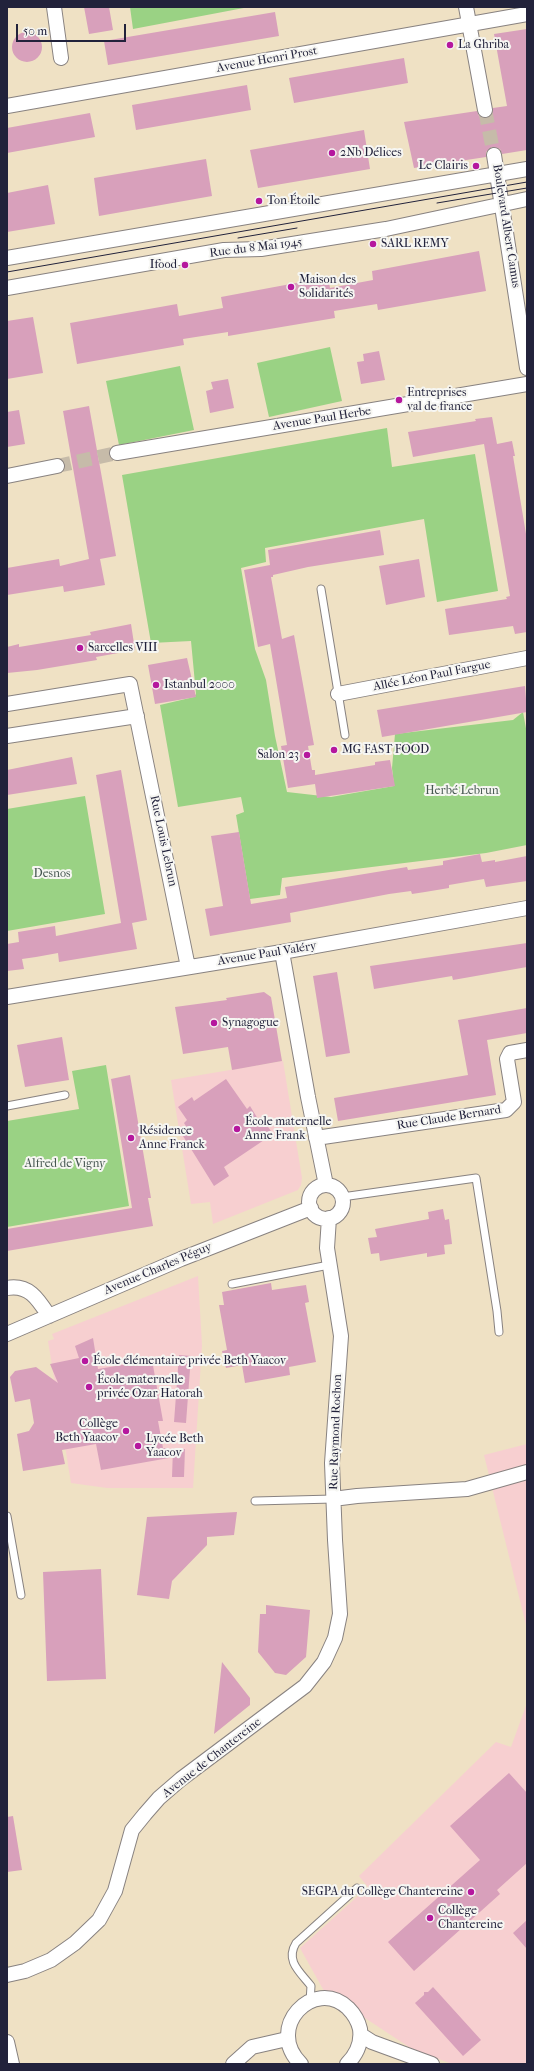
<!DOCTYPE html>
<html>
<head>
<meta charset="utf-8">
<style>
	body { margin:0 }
	#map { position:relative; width:534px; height:2071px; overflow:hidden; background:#efe1c4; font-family:"IM FELL French Canon",serif }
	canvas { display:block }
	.frame { position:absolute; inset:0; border:8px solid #22223b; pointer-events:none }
	.scale { position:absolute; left:16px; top:24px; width:110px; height:18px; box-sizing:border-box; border:2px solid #22223b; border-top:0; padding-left:5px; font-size:12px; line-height:14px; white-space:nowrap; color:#22223b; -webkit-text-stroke:3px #f6f6f2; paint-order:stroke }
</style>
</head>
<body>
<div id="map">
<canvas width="534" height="2071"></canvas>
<div class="frame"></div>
<div class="scale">50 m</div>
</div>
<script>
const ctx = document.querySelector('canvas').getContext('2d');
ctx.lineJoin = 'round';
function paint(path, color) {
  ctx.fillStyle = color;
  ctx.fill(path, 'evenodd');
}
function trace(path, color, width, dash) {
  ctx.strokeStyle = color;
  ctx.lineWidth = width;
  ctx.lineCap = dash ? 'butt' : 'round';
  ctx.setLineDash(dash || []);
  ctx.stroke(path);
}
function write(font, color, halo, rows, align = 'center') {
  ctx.font = font + ' "IM FELL French Canon",serif';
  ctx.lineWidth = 4;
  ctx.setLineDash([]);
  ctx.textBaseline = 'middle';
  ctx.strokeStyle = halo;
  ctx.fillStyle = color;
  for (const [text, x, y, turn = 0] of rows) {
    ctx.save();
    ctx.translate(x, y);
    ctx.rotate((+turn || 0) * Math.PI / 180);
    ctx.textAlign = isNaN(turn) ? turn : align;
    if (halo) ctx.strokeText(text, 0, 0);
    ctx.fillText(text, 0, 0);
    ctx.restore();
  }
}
const built = new Path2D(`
	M 283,1061 L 302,1178 L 301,1185 L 298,1190 L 213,1224 L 210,1202 L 191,1204 L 171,1080 Z
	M 198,1276 L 202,1345 L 193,1488 L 107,1488 L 71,1483 L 48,1341 L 54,1339 L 52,1334 Z
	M 527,1444 L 527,1629 L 484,1455 Z
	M 527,1703 L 527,2064 L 452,2064 L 412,2049 L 324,1991 L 300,1948 L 368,1887 L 359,1876 L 496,1742 L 511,1747 Z`);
const green = new Path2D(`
	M 130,7 L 249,7 L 133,29 Z
	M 330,347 L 342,401 L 269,417 L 257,363 Z
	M 180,366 L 194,430 L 119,445 L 106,381 Z
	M 387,428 L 392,467 L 475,454 L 498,591 L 437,602 L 424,519 L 265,548 L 266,562 L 241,568 L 255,649 L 266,680 L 275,736 L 287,792 L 331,797 L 394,786 L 392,768 L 395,734 L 513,720 L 523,712 L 527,734 L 527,845 L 486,853 L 282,878 L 280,895 L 250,899 L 236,815 L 244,812 L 241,797 L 178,807 L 160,705 L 194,697 L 196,694 L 191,641 L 151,643 L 122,475 Z
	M 85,796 L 105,914 L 7,931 L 7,809 Z
	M 106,1065 L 129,1206 L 7,1227 L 7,1121 L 79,1109 L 72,1071 Z`);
const building = new Path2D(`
	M 84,7 L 109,7 L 113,30 L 89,34 Z
	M 275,12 L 279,36 L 108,65 L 104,41 Z
	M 527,29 L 527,150 L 502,154 L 500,149 L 492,147 L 486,152 L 486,157 L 414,168 L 404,122 L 477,111 L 479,116 L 486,118 L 491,116 L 493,108 L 507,106 L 494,34 Z
	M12 47a15 15 0 1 1 30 0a15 15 0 1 1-30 0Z
	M 404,58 L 408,83 L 294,103 L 289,78 Z
	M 247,85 L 251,110 L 136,130 L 132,105 Z
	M 90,113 L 95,137 L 7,153 L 7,128 Z
	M 364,130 L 370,169 L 258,188 L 250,150 Z
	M 206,159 L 212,196 L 99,216 L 94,178 Z
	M 48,185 L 55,224 L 7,232 L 7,193 Z
	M 479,251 L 486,291 L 378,310 L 377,304 L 334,311 L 335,318 L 228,336 L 228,332 L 183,339 L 184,345 L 77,364 L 70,323 L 177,304 L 179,316 L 223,308 L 221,297 L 328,277 L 330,288 L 373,280 L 372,271 Z
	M 33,317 L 43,373 L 7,379 L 7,321 Z
	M 379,351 L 385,380 L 361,384 L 357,362 L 364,361 L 363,354 Z
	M 228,379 L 234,408 L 210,413 L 206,391 L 213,389 L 211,382 Z
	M 89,406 L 116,556 L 100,559 L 105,585 L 64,592 L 63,586 L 7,595 L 7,568 L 59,559 L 60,566 L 89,559 L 63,411 Z
	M 19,410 L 25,444 L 7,447 L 7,412 Z
	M 492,417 L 497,444 L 512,441 L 515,456 L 513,456 L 527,540 L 527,632 L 515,634 L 513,626 L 449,635 L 445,609 L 507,599 L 506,597 L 510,596 L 484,444 L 413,457 L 408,432 L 476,421 L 475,419 Z
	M 380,530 L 384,555 L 308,567 L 273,575 L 273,577 L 271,577 L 282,639 L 294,635 L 314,745 L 308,746 L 312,770 L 315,770 L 315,775 L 375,765 L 375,762 L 390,760 L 395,786 L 317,798 L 315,784 L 288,788 L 281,746 L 287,745 L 270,644 L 258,647 L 244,570 L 270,565 L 268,550 Z
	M 419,559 L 425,597 L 386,605 L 379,566 Z
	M 131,624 L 135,650 L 96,657 L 97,660 L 37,670 L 7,673 L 7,647 L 19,644 L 19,647 L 91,635 L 90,632 Z
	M 187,658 L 196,697 L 155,704 L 148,665 Z
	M 525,686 L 527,712 L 382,737 L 377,710 Z
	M 72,757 L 77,784 L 7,795 L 7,770 Z
	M 121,770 L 147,920 L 132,923 L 137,949 L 59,962 L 58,953 L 36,957 L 22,959 L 24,969 L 7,971 L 7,944 L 19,942 L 18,932 L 55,926 L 56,936 L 121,923 L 96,775 Z
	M 239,832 L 251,904 L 287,898 L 285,887 L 407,867 L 408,870 L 443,865 L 443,861 L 480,854 L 482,862 L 495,860 L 495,862 L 527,856 L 527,881 L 486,887 L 484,879 L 449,885 L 449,888 L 425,892 L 412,894 L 411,891 L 389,894 L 290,913 L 291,922 L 210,936 L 205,909 L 223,906 L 211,836 Z
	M 527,943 L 527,967 L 453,980 L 452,976 L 374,989 L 370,966 Z
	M 337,972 L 350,1053 L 326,1057 L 313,976 Z
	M 264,992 L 271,997 L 282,1061 L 232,1070 L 228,1047 L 183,1054 L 175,1007 L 227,1000 L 226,998 Z
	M 527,1008 L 527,1033 L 487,1040 L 496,1095 L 338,1121 L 334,1098 L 468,1075 L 458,1020 Z
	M 62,1037 L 69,1080 L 25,1087 L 17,1045 Z
	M 130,1075 L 151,1198 L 148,1198 L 153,1226 L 7,1251 L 7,1229 L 132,1208 L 111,1079 Z
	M 226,1079 L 247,1109 L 250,1106 L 258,1119 L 261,1117 L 273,1134 L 224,1167 L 229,1176 L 214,1186 L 183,1136 L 189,1131 L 184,1123 L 187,1120 L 178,1107 L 192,1097 L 194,1101 Z
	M 443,1209 L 445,1220 L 449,1219 L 452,1244 L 444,1245 L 445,1254 L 427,1257 L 427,1253 L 380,1261 L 379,1253 L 371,1254 L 368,1238 L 377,1237 L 375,1229 L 429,1219 L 428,1212 Z
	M 271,1283 L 272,1290 L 306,1285 L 309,1302 L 305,1303 L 316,1362 L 289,1367 L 290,1375 L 245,1383 L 242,1365 L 226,1368 L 222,1351 L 227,1350 L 219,1305 L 224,1305 L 222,1292 Z
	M 93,1338 L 98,1369 L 152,1360 L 163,1421 L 158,1421 L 163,1448 L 167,1448 L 169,1458 L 101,1470 L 96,1444 L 62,1450 L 65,1464 L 23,1471 L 17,1434 L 29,1431 L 34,1423 L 30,1399 L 15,1402 L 10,1377 L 15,1371 L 36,1367 L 58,1383 L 50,1364 L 79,1358 L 75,1346 Z
	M 179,1355 L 191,1356 L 186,1423 L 174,1422 Z
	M 173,1449 L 185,1449 L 184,1477 L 172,1477 Z
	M 237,1512 L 234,1535 L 207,1537 L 207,1545 L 172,1581 L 169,1599 L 137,1595 L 147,1517 Z
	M 101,1569 L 106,1679 L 47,1681 L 43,1572 Z
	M 266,1605 L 310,1610 L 306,1657 L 286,1675 L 275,1673 L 258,1652 L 260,1614 L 266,1614 Z
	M 222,1662 L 250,1698 L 250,1705 L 214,1734 Z
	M 509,1773 L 527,1793 L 527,1863 L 497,1890 L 500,1894 L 414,1971 L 388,1942 L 480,1860 L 450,1826 Z
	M 13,1816 L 22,1870 L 7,1872 L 7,1817 Z
	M 527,1920 L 527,1949 L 513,1933 Z
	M 433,1987 L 481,2040 L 463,2056 L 415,2003 L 424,1995 L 424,1992 L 428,1992 Z`);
const streetTunnel = new Path2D(`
	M 485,110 L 494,155
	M 57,466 L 117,453`);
const lane = new Path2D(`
	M 321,589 L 345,735
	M 7,1106 L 65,1095
	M 342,1197 L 476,1178 L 497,1311 L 499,1332
	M 232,1284 L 329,1265
	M 255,1501 L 333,1499
	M 7,1516 L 21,1595
	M 310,2002 L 311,1986 C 300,1972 285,1961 296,1943 L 357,1888`);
const street = new Path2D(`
	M 54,7 L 61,58
	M 466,7 L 485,110
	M 7,106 L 527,14
	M 494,155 L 527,368
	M 7,258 L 527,169
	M 7,288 L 224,250 L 261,249 L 386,229 L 527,199
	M 117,453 L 527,384
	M 7,476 L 57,466
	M 338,694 L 527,658
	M 7,704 L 130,684 L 188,967
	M 7,736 L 137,716
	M 282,952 L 308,1097 L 326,1185
	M 7,997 L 282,952 L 527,908
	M 316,1138 L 506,1110 L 514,1102 L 507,1059 L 510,1053 L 527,1050
	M309 1202a17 17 0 1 1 34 0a17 17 0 1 1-34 0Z
	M 7,1288 C 29,1284 38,1299 49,1316
	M 7,1334 L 181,1259 L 311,1208
	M 333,1499 L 357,1496 L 467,1489 L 527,1472
	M 7,1975 L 25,1971 L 51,1960 L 75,1943 L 99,1920 L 115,1891 L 132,1830 L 145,1814 L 159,1798 L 181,1779 L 305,1686 L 324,1662 L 335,1638 L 340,1614 L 335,1540 L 332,1463 L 341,1336 L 327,1248 L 329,1218
	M 361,2035 L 372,2042 L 432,2064
	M 7,2042 L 12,2064
	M 233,2064 L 252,2047 L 287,2039
	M 301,2064 C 264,2028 314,1976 348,2008 C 354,2014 358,2020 360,2029 C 362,2043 357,2054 347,2064`);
const tram = new Path2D(`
	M 437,203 L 527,188
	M 238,238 L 297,228
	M 7,272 L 527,182`);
const markers = [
	[450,45,4,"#b5179e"],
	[332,153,4,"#b5179e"],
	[476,166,4,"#b5179e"],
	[259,201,4,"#b5179e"],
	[373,244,4,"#b5179e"],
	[185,265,4,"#b5179e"],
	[291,287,4,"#b5179e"],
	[399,400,4,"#b5179e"],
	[80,648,4,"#b5179e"],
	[156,685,4,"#b5179e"],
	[334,750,4,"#b5179e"],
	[307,755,4,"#b5179e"],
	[214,1023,4,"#b5179e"],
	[237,1129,4,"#b5179e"],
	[131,1138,4,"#b5179e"],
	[85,1361,4,"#b5179e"],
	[89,1387,4,"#b5179e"],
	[126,1431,4,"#b5179e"],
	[138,1446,4,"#b5179e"],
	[471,1892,4,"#b5179e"],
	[430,1918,4,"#b5179e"]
];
const poiNames = [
	["La Ghriba",458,45],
	["2Nb Délices",340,153],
	["Le Clairis",468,166,"right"],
	["Ton Étoile",267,201],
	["SARL REMY",381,244],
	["Ifood",177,265,"right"],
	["Maison des",299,280],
	["Solidarités",299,294],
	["Entreprises",407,393],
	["val de france",407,407],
	["Sarcelles VIII",88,648],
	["Istanbul 2000",164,685],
	["MG FAST FOOD",342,750],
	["Salon 23",299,755,"right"],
	["Synagogue",222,1023],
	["École maternelle",245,1122],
	["Anne Frank",245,1136],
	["Résidence",139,1131],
	["Anne Franck",139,1145],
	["École élémentaire privée Beth Yaacov",93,1361],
	["École maternelle",97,1380],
	["privée Ozar Hatorah",97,1394],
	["Collège",118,1424,"right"],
	["Beth Yaacov",118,1438,"right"],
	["Lycée Beth",146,1439],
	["Yaacov",146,1453],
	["SEGPA du Collège Chantereine",463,1892,"right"],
	["Collège",438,1911],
	["Chantereine",438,1925]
];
const streetNames = [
	["Avenue Henri Prost",267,60,-10],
	["Boulevard Albert Camus",506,226,81],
	["Rue du 8 Mai 1945",256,248,-7],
	["Avenue Paul Herbe",322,419,-9],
	["Allée Léon Paul Fargue",432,676,-11],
	["Rue Louis Lebrun",163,841,78],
	["Avenue Paul Valéry",267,954,-9],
	["Rue Claude Bernard",449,1118,-9],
	["Avenue Charles Péguy",158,1269,-23],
	["Rue Raymond Rochon",336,1432,-88],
	["Avenue de Chantereine",212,1758,-38]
];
const parkNames = [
	["Herbé Lebrun",462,791],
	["Desnos",52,874],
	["Alfred de Vigny",65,1164]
];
paint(built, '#f7cfd0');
paint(green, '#9ad284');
paint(building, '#d8a0bb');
trace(streetTunnel, '#c6bba9', 14, [14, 7]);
trace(lane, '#888280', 9);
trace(street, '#888280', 16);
trace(lane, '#fff', 7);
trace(street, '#fff', 14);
trace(tram, '#22223b', 1);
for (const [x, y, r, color] of markers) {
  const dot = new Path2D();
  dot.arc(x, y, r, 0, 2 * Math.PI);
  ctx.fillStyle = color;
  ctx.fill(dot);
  trace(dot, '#f6f6f2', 1.5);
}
write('12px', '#22223b', '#f6f6f2', poiNames, 'left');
write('12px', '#22223b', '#f6f6f2', streetNames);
write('12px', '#465751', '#f6f6f2', parkNames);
</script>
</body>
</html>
